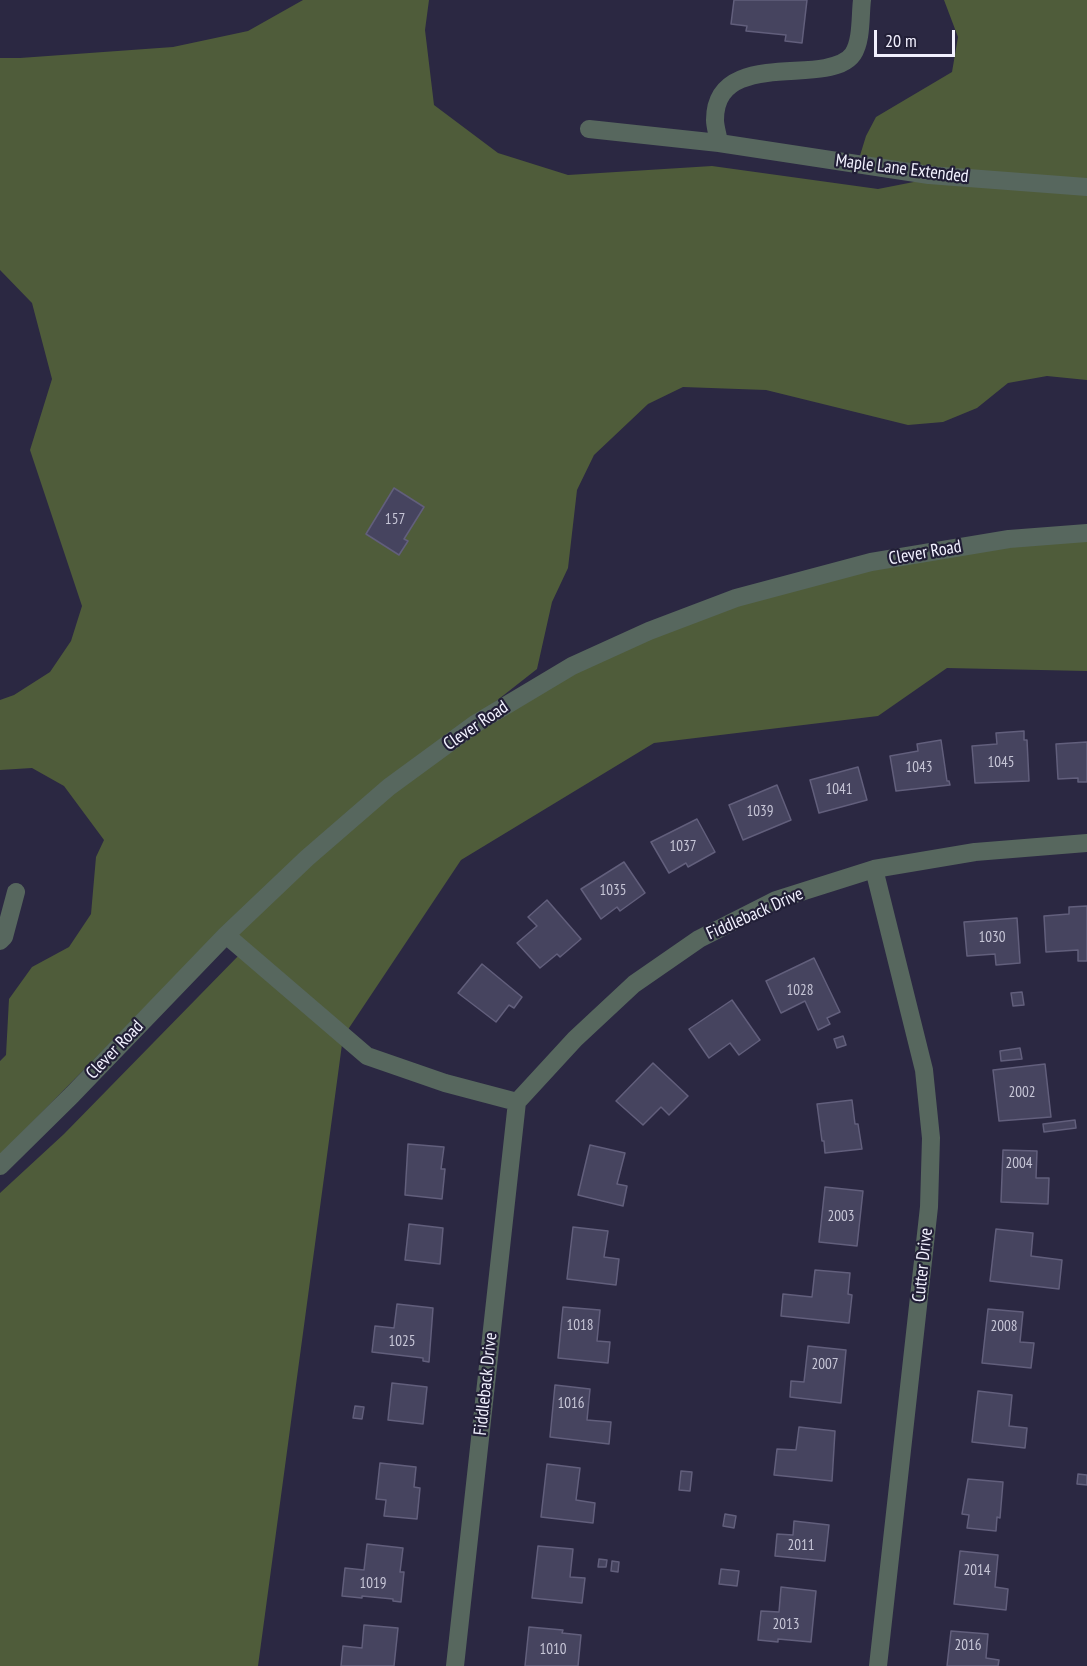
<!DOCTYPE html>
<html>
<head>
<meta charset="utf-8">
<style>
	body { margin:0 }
	#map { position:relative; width:1087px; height:1666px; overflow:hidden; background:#2b2842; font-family:"PT Sans Narrow",sans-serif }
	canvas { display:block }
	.scale { position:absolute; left:874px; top:30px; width:81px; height:27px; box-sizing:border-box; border:3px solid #f2f1ff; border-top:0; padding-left:8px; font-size:18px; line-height:21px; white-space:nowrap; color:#f2f1ff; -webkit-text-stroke:4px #221f37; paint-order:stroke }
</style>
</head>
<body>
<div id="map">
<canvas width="1087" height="1666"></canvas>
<div class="scale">20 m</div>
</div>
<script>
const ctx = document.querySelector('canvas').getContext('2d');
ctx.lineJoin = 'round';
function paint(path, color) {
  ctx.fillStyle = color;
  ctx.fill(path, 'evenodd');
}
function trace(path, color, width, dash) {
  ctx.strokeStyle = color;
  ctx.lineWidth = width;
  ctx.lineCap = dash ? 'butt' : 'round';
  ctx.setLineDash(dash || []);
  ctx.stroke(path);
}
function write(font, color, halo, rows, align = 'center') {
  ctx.font = font + ' "PT Sans Narrow",sans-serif';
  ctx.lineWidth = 4.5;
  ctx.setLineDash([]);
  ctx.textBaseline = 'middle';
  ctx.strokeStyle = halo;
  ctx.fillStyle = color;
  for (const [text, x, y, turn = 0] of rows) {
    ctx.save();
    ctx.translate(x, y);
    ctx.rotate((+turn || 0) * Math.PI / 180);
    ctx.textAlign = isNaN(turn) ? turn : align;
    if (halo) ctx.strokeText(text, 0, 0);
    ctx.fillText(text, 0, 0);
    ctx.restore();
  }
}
const forest = new Path2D(`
	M 303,0 L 429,0 L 425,30 L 434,105 L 498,153 L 568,175 L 712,166 L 878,189 L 929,179 L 1087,192 L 1087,380 L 1047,376 L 1008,383 L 977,408 L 943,422 L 908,425 L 766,390 L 683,387 L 648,404 L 594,455 L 577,490 L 568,568 L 552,602 L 537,669 L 388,786 L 220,931 L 0,1155 L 0,1061 L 6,1055 L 9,999 L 32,967 L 69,947 L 91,914 L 96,857 L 104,840 L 64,786 L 32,768 L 0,770 L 0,700 L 14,695 L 50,672 L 71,641 L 82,606 L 30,450 L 52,379 L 32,303 L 0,270 L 0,58 L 20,58 L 173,47 L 248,31 Z
	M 944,0 L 1087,0 L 1087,182 L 858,162 L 866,136 L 876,117 L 952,72 L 958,37 Z
	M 1087,536 L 1087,671 L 947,668 L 878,716 L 654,743 L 461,860 L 345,1034 L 229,935 L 309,860 L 477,726 L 651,633 L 873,564 Z
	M 243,951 L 343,1037 L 258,1666 L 0,1666 L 0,1193 L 64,1134 Z`);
const building = new Path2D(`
	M 734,0 L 807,0 L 802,43 L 785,41 L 786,35 L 746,31 L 747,26 L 731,24 Z
	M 394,488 L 424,507 L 404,539 L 408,541 L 399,555 L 366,534 Z
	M 1024,731 L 1024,740 L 1027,740 L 1029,781 L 975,783 L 972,746 L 997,744 L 996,733 Z
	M 941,740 L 947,781 L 949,781 L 950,785 L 896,791 L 890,756 L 918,751 L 917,744 Z
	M 1087,742 L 1087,782 L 1078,782 L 1078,778 L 1058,779 L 1056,744 Z
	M 858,767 L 867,800 L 819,813 L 810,780 Z
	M 777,785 L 791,820 L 743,840 L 729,805 Z
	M 697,819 L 715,852 L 688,867 L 686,863 L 669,873 L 651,842 Z
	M 624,862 L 645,893 L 620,911 L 617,907 L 601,919 L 581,889 Z
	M 547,900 L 581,939 L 560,957 L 557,954 L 540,968 L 517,943 L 537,926 L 528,917 Z
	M 1087,906 L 1087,961 L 1078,961 L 1078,950 L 1046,952 L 1044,916 L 1069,914 L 1069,907 Z
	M 1017,918 L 1020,963 L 996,965 L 995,954 L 967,956 L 964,922 Z
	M 814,958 L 840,1012 L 827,1018 L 830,1024 L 818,1030 L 805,1001 L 781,1013 L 766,981 Z
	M 482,964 L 522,997 L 514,1008 L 509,1005 L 496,1022 L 458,993 Z
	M 1022,992 L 1024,1005 L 1013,1006 L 1011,993 Z
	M 732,1000 L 760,1040 L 739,1055 L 730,1043 L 709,1058 L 689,1029 Z
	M 843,1036 L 846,1045 L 837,1048 L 834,1039 Z
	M 1020,1048 L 1022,1059 L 1001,1061 L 1000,1051 Z
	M 653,1063 L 688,1096 L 669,1115 L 661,1107 L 643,1125 L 616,1101 Z
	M 1045,1064 L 1051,1117 L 999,1121 L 993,1070 Z
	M 852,1100 L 855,1124 L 858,1124 L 862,1149 L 825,1153 L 824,1141 L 822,1141 L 817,1104 Z
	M 1075,1120 L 1076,1128 L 1044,1132 L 1043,1124 Z
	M 408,1144 L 444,1147 L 441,1169 L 445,1169 L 442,1199 L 405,1195 Z
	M 590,1145 L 625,1153 L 617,1184 L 627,1186 L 623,1206 L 578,1195 Z
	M 1003,1150 L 1037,1151 L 1036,1178 L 1049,1178 L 1048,1204 L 1001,1202 Z
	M 825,1187 L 863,1191 L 857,1246 L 819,1242 Z
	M 409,1224 L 443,1228 L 440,1264 L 405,1260 Z
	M 573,1227 L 608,1231 L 604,1257 L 619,1259 L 616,1285 L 567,1279 Z
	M 996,1229 L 1033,1233 L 1031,1256 L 1062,1260 L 1059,1289 L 990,1281 Z
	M 815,1270 L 850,1273 L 848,1294 L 852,1295 L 849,1323 L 781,1316 L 783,1294 L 812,1297 Z
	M 397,1304 L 433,1308 L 429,1362 L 423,1361 L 423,1358 L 372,1352 L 375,1326 L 394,1328 Z
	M 563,1307 L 600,1310 L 597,1341 L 610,1342 L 608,1363 L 558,1358 Z
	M 988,1309 L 1023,1312 L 1020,1342 L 1034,1343 L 1031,1368 L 982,1363 Z
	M 808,1346 L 846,1350 L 841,1403 L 790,1397 L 791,1381 L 804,1382 Z
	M 392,1383 L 427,1387 L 423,1424 L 388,1420 Z
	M 555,1385 L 590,1389 L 587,1420 L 611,1422 L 609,1444 L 550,1437 Z
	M 978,1391 L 1012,1395 L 1009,1426 L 1027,1428 L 1025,1448 L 972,1442 Z
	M 355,1406 L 364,1407 L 362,1419 L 353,1418 Z
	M 799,1427 L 835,1431 L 832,1481 L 774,1475 L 777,1449 L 796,1450 Z
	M 380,1463 L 416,1467 L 414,1487 L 420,1488 L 417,1519 L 384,1516 L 386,1500 L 376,1499 Z
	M 547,1464 L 580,1468 L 576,1500 L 595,1503 L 593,1523 L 541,1517 Z
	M 681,1471 L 692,1472 L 690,1491 L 679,1490 Z
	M 1078,1474 L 1087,1475 L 1087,1485 L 1077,1484 Z
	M 968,1479 L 1003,1482 L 1000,1518 L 997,1517 L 996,1531 L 967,1528 L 969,1515 L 962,1514 Z
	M 725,1514 L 736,1516 L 734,1528 L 723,1526 Z
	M 794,1521 L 829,1525 L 825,1561 L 775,1556 L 777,1534 L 793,1535 Z
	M 367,1544 L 403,1548 L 400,1572 L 404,1572 L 401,1602 L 393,1601 L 393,1599 L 362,1596 L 362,1598 L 342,1596 L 345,1568 L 364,1570 Z
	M 538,1546 L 573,1549 L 570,1577 L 585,1578 L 582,1603 L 532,1598 Z
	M 960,1551 L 998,1555 L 995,1587 L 1008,1589 L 1006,1610 L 954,1604 Z
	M 599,1559 L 607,1560 L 606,1567 L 598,1567 Z
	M 612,1561 L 619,1562 L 618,1572 L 611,1571 Z
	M 721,1569 L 739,1571 L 737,1586 L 719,1584 Z
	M 781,1587 L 816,1591 L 811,1642 L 778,1639 L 778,1642 L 758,1640 L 761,1611 L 779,1612 Z
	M 364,1625 L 398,1628 L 394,1666 L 341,1666 L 343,1646 L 362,1648 Z
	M 529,1627 L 563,1630 L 562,1633 L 581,1635 L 578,1666 L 525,1666 Z
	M 951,1631 L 988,1634 L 986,1658 L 999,1660 L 998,1666 L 947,1666 Z`);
const minor = new Path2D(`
	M 589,129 L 719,143 L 929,175 L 1087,187
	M 719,143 C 718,135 715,127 715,120 C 715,62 786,75 825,68 C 835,66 847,63 853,54 C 862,40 860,16 862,0
	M 874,869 L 924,1070 L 931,1138 L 929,1207 L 878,1666
	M 226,935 L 367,1056 L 445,1083 L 517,1102
	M 0,941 L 4,937 L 16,892
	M 0,1166 L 72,1095 L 226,935 L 307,858 L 389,787 L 475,724 L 572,666 L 649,631 L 736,598 L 871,562 L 1009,539 L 1087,533
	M 455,1666 L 517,1102 L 575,1039 L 634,984 L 699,939 L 776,900 L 874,869 L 975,852 L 1087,843`);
const numberNames = [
	["157",395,520],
	["1045",1001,763],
	["1043",919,768],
	["1041",839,790],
	["1039",760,812],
	["1037",683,847],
	["1035",613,891],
	["1030",992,938],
	["1028",800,991],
	["2002",1022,1093],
	["2004",1019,1164],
	["2003",841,1217],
	["1018",580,1326],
	["2008",1004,1327],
	["1025",402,1342],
	["2007",825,1365],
	["1016",571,1404],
	["2011",801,1546],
	["2014",977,1571],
	["1019",373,1584],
	["2013",786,1625],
	["2016",968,1646],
	["1010",553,1650]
];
const streetNames = [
	["Maple Lane Extended",902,169,7],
	["Clever Road",925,553,-10],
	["Clever Road",476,726,-34],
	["Fiddleback Drive",755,914,-24],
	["Clever Road",115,1050,-46],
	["Cutter Drive",923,1265,-84],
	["Fiddleback Drive",486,1384,-84]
];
paint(forest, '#4f5c3a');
paint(building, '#46445f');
trace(building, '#625f7c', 1.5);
trace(minor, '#57675e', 18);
write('15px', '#c7c6d7', null, numberNames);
write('18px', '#f2f1ff', '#221f37', streetNames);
</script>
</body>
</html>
